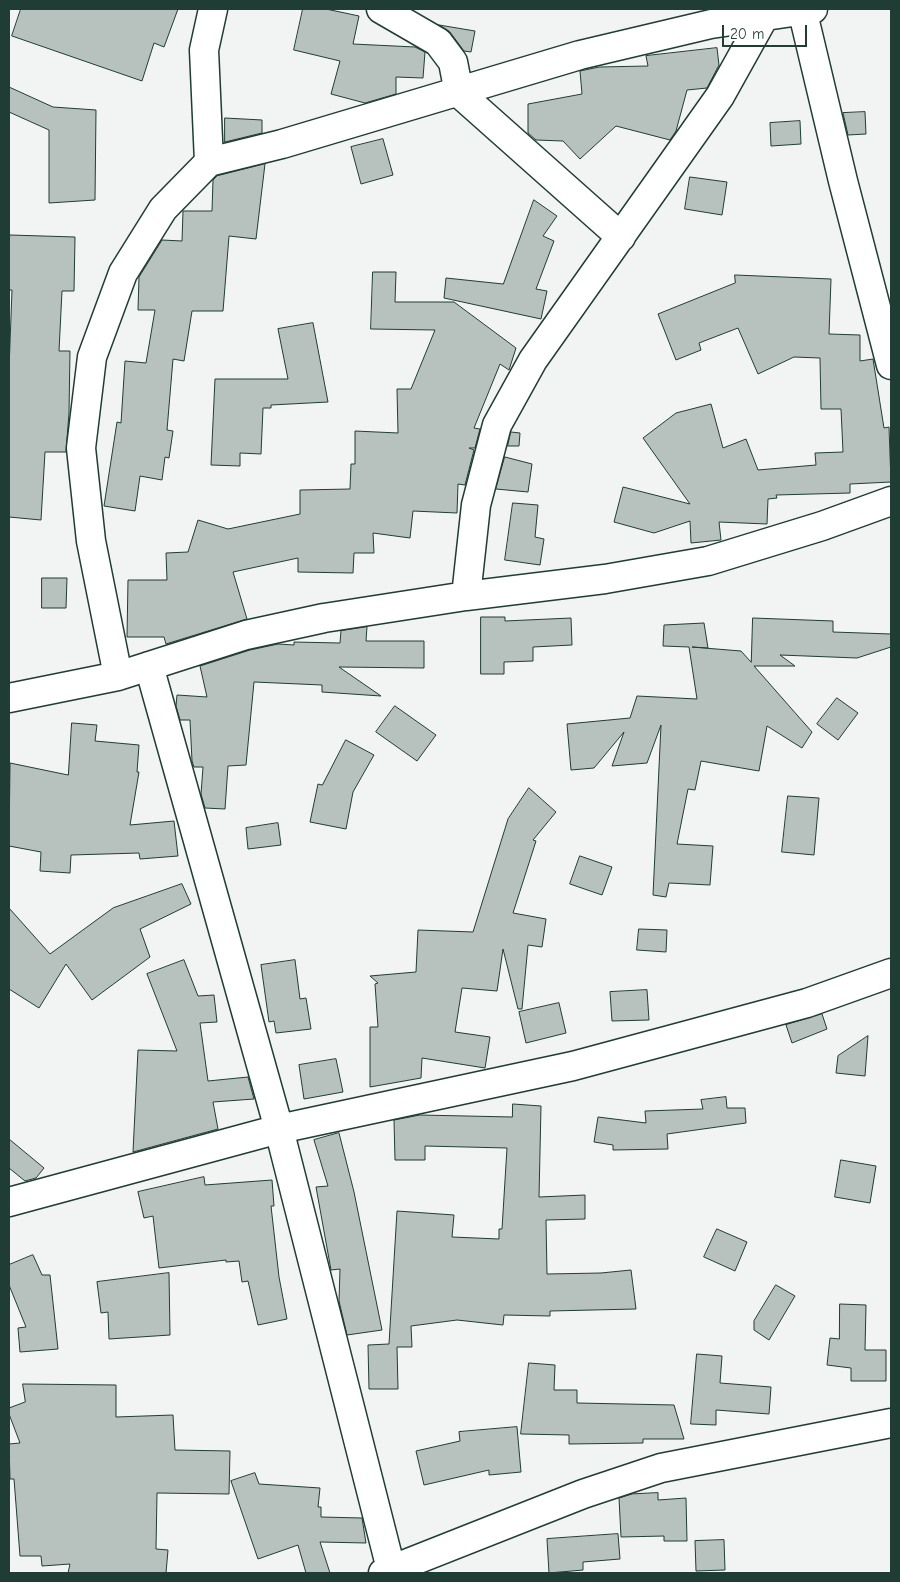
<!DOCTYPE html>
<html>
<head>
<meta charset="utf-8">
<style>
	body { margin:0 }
	#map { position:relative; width:900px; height:1582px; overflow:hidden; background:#f2f3f3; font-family:"Comic Neue",sans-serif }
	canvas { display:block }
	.frame { position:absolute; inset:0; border:10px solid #1f3d34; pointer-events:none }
	.scale { position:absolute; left:722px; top:25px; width:85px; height:22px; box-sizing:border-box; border:2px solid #1f3d34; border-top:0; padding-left:6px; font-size:15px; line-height:18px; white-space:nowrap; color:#1f3d34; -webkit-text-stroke:4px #fff; paint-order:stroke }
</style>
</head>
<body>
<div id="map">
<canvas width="900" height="1582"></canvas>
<div class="frame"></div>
<div class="scale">20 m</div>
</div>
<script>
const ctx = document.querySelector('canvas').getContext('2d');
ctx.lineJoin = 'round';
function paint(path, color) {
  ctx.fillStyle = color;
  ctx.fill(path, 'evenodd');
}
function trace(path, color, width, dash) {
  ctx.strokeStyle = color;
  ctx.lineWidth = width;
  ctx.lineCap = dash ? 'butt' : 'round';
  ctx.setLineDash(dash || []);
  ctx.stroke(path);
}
const building = new Path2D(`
	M 21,9 L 178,9 L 164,47 L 154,43 L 142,81 L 12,36 Z
	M 303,9 L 326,9 L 359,16 L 353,44 L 415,47 L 425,52 L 423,78 L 396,77 L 396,94 L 365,103 L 331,94 L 340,61 L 294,50 Z
	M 439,25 L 475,31 L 471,52 L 464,51 L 450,32 Z
	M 717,48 L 719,65 L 707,88 L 687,90 L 676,131 L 670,140 L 616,126 L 580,159 L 563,141 L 536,140 L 528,133 L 528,104 L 582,94 L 580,71 L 599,67 L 648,66 L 646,56 Z
	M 9,87 L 53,107 L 96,110 L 95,200 L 49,203 L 49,130 L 9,112 Z
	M 865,112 L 866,134 L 848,135 L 843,113 Z
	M 225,118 L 262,120 L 262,133 L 225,142 Z
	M 800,121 L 801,144 L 771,146 L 770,123 Z
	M 383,139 L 393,175 L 361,184 L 351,147 Z
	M 265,164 L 256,239 L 229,236 L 223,311 L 192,311 L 184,361 L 173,359 L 167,430 L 173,431 L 169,458 L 165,457 L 162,480 L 140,476 L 135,511 L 104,506 L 117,422 L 121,423 L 125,361 L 146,363 L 155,310 L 138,310 L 139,277 L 162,240 L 182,241 L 183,211 L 212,211 L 213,180 L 217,176 Z
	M 690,177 L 727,182 L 722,215 L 685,209 Z
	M 534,200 L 557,216 L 543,236 L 554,241 L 536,289 L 547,291 L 541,319 L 444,298 L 446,278 L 503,284 Z
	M 10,235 L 75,237 L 74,291 L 62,291 L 59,351 L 70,351 L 69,413 L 66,452 L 45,452 L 41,520 L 9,517 L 9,369 L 12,290 L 9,290 Z
	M 373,272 L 396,272 L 395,302 L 454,302 L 516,348 L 509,370 L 500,364 L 474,428 L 480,429 L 475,448 L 469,448 L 474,450 L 465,485 L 458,484 L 457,513 L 413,511 L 410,538 L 373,533 L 374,553 L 354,553 L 353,573 L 298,572 L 298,558 L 233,572 L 247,619 L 166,644 L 164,637 L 127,637 L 128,580 L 167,580 L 166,553 L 188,552 L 198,520 L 228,529 L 300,514 L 300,490 L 350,489 L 351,464 L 355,464 L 355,431 L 398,433 L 397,389 L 411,389 L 435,330 L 371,329 Z
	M 735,275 L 831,279 L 829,334 L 860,335 L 860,361 L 873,359 L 884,428 L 889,427 L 891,482 L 850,484 L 850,493 L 776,495 L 777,498 L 768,499 L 767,524 L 719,522 L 721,540 L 691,543 L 690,521 L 654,533 L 614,522 L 623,487 L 690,504 L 643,438 L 676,413 L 711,404 L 723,448 L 746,439 L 758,470 L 816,465 L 815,453 L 843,452 L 841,409 L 821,409 L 820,358 L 794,357 L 758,374 L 738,328 L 699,343 L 701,350 L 676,360 L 658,314 L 735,283 Z
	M 313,323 L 328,402 L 271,405 L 271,408 L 263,408 L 261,454 L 240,453 L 240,466 L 211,465 L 215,379 L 288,379 L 278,329 Z
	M 511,432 L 520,433 L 519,446 L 508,446 Z
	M 505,457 L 532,464 L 528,492 L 496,489 Z
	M 513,503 L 538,505 L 535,537 L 544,539 L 540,565 L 505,560 Z
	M 42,578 L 67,578 L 66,608 L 42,608 Z
	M 481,617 L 505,617 L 505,621 L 571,618 L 572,645 L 533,647 L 533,661 L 504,662 L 504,674 L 481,674 Z
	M 753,618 L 833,621 L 833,632 L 891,634 L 891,647 L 857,658 L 780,655 L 795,666 L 754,666 L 812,732 L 802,748 L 767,726 L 759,771 L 701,761 L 695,790 L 688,789 L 677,844 L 713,846 L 710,885 L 669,883 L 666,897 L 653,895 L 661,725 L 647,763 L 612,766 L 624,732 L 594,768 L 571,770 L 567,724 L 630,718 L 637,696 L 697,699 L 689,647 L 663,646 L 664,625 L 704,623 L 708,648 L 692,647 L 741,651 L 751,662 Z
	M 367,627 L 366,641 L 424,641 L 424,668 L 339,667 L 381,696 L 322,692 L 322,685 L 254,682 L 246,765 L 228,766 L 225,809 L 205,808 L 201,794 L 203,767 L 194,767 L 192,761 L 190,720 L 180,720 L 176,706 L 177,695 L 207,697 L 200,666 L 250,650 L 278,644 L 294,645 L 294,642 L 340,643 L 341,631 Z
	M 837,698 L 858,713 L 838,740 L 817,724 Z
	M 395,706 L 436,735 L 417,761 L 376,732 Z
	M 72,723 L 97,725 L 95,741 L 139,745 L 137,772 L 139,772 L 130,825 L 174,821 L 178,856 L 140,859 L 139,853 L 71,855 L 70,873 L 40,871 L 41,852 L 9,846 L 10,763 L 68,775 Z
	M 346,740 L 374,755 L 353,792 L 346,829 L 310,822 L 318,784 L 322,785 Z
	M 529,788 L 556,812 L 533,840 L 536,841 L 513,913 L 546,919 L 542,947 L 528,945 L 522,1009 L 518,1009 L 503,949 L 497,991 L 462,988 L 455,1032 L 490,1037 L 485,1068 L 422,1058 L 421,1078 L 370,1087 L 370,1027 L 378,1027 L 375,984 L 378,983 L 370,976 L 416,972 L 418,930 L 473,932 L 508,819 Z
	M 788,796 L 819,798 L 814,855 L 782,852 Z
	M 278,823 L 281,845 L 248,849 L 246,828 Z
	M 580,856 L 612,867 L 602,895 L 570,884 Z
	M 182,884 L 191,904 L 140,929 L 150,957 L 92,1000 L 66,964 L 39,1008 L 9,989 L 9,908 L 50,954 L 113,908 Z
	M 639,929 L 667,930 L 666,952 L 637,950 Z
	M 184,960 L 198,996 L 214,995 L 217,1022 L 200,1023 L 208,1081 L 248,1077 L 254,1099 L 213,1102 L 218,1129 L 133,1152 L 138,1050 L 177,1051 L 147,974 Z
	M 295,960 L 300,999 L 306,998 L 311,1029 L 276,1033 L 274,1021 L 269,1022 L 261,965 Z
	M 647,990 L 649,1020 L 612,1021 L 610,992 Z
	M 559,1003 L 566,1033 L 526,1043 L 519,1012 Z
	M 822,1014 L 827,1029 L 792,1043 L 786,1025 Z
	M 868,1036 L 865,1076 L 836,1073 L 838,1056 Z
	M 336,1059 L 343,1092 L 304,1099 L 299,1065 Z
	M 726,1097 L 727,1108 L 745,1108 L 746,1123 L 667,1134 L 668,1149 L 613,1150 L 613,1145 L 594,1142 L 598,1117 L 646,1123 L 645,1111 L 703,1109 L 701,1100 Z
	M 513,1104 L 541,1106 L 539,1197 L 585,1195 L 585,1219 L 546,1220 L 547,1274 L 601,1273 L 631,1270 L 636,1309 L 550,1311 L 550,1316 L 504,1315 L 503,1325 L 457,1320 L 411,1326 L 412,1347 L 397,1347 L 398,1389 L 369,1389 L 368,1345 L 389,1344 L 397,1211 L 454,1215 L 452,1237 L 499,1239 L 499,1229 L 502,1229 L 507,1148 L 425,1146 L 425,1160 L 395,1160 L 394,1120 L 420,1115 L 512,1117 Z
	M 339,1133 L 354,1192 L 382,1330 L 347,1335 L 339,1301 L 340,1269 L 331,1270 L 316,1187 L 328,1186 L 314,1140 Z
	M 9,1139 L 44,1168 L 36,1178 L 25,1181 L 9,1168 Z
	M 841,1160 L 876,1166 L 870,1203 L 835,1197 Z
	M 204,1177 L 205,1185 L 272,1180 L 274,1206 L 271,1206 L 279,1277 L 287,1319 L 258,1325 L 248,1281 L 242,1282 L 239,1261 L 226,1262 L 226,1260 L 159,1268 L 153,1216 L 144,1218 L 138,1192 Z
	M 717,1229 L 747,1242 L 735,1271 L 704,1257 Z
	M 33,1255 L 42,1275 L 50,1275 L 58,1349 L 20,1352 L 18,1328 L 26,1327 L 9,1285 L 9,1265 Z
	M 169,1273 L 170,1335 L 109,1339 L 108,1312 L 101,1313 L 97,1282 Z
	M 776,1285 L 795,1296 L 769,1340 L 754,1330 L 754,1321 Z
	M 840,1304 L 866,1305 L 865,1350 L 886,1350 L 886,1381 L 851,1381 L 851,1368 L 827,1365 L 830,1338 L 839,1339 Z
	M 697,1354 L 722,1356 L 720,1383 L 771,1387 L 769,1414 L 716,1410 L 716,1425 L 691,1424 Z
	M 529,1363 L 555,1365 L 554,1390 L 577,1390 L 577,1403 L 674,1405 L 684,1439 L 643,1439 L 643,1443 L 569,1444 L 569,1435 L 521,1434 Z
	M 23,1384 L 116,1385 L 116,1417 L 173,1415 L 175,1450 L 230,1451 L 229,1494 L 157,1493 L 156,1549 L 168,1550 L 166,1573 L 68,1573 L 70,1564 L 42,1566 L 41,1556 L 20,1556 L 14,1479 L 10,1479 L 9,1444 L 20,1443 L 9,1414 L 9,1408 L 25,1402 Z
	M 517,1427 L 521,1472 L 489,1475 L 489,1470 L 424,1485 L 416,1451 L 460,1441 L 459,1432 Z
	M 255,1473 L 259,1484 L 320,1488 L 318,1507 L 321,1507 L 321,1517 L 362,1518 L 366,1543 L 320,1542 L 330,1573 L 306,1573 L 298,1545 L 258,1559 L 231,1481 Z
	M 658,1493 L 658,1500 L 686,1498 L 687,1541 L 664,1541 L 664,1536 L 621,1537 L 619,1498 L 632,1494 Z
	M 618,1534 L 620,1559 L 583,1562 L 583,1570 L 549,1573 L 547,1539 Z
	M 724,1540 L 725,1570 L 696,1571 L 695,1541 Z`);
const street = new Path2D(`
	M 381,9 L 438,42 L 453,62 L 459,93 L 621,237
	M 802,9 L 843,181 L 891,365
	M 209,162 L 204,50 L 213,9
	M 466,596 L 476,505 L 497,425 L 533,360 L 720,96 L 764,17
	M 149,666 L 279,1129 L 392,1573
	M 118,676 L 91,541 L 81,448 L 92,357 L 123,273 L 163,209 L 209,162 L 282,144 L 580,55 L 711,24 L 813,9
	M 9,698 L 118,676 L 246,635 L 324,618 L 466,596 L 605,579 L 708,561 L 822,526 L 891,501
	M 9,1202 L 279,1129 L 573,1066 L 807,1003 L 891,973
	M 383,1573 L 583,1494 L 661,1468 L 891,1423`);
paint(building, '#b7c1bd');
trace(building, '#1f3d34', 1);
trace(street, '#1f3d34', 31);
trace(street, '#fff', 28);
</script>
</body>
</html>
